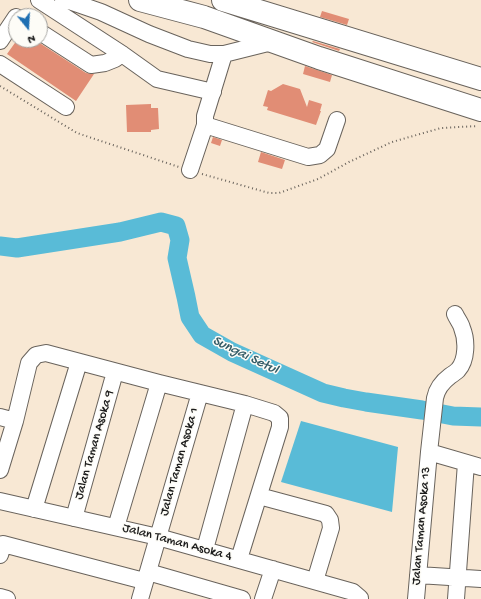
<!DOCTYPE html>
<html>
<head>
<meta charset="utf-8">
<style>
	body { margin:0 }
	#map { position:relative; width:481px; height:599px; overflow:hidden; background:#f8e8d4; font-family:"Gochi Hand",sans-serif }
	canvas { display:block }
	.north { position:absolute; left:8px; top:8px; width:40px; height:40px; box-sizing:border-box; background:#fdfcf7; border:1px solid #a3a29f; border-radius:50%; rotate:162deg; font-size:11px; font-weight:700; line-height:16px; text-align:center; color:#1c1c1c }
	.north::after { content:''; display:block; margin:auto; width:14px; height:18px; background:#1f6fb2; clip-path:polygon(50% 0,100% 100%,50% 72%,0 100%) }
</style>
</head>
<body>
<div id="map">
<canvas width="481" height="599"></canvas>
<div class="north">N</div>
</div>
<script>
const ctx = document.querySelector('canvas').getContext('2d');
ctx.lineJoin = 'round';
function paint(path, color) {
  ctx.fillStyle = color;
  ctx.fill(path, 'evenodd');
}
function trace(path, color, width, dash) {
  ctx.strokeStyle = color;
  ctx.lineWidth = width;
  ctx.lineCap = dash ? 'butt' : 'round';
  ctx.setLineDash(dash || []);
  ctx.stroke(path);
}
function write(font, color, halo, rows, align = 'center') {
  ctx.font = font + ' "Gochi Hand",sans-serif';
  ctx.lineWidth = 3;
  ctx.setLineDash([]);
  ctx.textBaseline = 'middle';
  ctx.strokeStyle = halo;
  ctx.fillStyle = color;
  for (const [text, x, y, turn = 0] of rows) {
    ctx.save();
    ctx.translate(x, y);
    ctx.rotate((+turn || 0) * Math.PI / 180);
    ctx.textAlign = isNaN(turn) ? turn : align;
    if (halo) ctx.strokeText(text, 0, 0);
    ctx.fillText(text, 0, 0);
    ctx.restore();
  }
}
const water = new Path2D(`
	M 301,421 L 398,447 L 392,512 L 281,482 Z`);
const river = new Path2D(`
	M 0,246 L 17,248 L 120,232 L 161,222 L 176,226 L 180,240 L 177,258 L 186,297 L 190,317 L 202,335 L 232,352 L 323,393 L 344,398 L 366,402 L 422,410 L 453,416 L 481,417`);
const building = new Path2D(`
	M 322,11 L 349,19 L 347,25 L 320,17 Z
	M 17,40 L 35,40 L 86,73 L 94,74 L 76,101 L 7,54 Z
	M 313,41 L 340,49 L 339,51 L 312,42 Z
	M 305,66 L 332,75 L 330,82 L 303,74 Z
	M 283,84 L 300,89 L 307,107 L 309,100 L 322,104 L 320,111 L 321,111 L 316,125 L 267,110 L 268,107 L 263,106 L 268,90 L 271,91 Z
	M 151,104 L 151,108 L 158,108 L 159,129 L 151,130 L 151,132 L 127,132 L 126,105 Z
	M 213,137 L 222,140 L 220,146 L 211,143 Z
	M 261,152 L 285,160 L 282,169 L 258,162 Z`);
const path = new Path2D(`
	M 0,86 L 77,133 L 179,167
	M 202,174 L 269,193 L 279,193 L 318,179 L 349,162 L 392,142 L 441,128 L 478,126`);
const minor = new Path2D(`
	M 39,0 L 122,54 L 157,79 L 213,92
	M 63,0 L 69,1 L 101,12 L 149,34 L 188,49 L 210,54 L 224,54 L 272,42
	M 40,32 L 91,65 L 105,63 L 115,59 L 122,54
	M 0,41 L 16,17
	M 224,54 L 205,116 L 205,125 L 308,157 L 320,155 L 327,149 L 337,120
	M 0,64 L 66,107
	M 190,170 L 205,125
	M 0,417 L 15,421
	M 429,452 L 481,467
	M 0,470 L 15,421 L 29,363 L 36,355 L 46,353 L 159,383 L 245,404 L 274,413 L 280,418 L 280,427 L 239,559
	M 259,496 L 326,514 L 330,520 L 331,528 L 315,581
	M 0,501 L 158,537 L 353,592 L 360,598 L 360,599
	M 34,509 L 79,362
	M 74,518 L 115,372
	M 116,527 L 159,383
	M 205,549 L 245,404
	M 0,555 L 3,544 L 144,581
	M 148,572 L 242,599
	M 418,575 L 481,579
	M 0,597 L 7,599
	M 140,599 L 200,393
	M 263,599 L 273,569
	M 416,599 L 429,452 L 435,398 C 437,388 442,382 450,376 C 453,374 456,372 458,370 C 467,360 467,340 462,328 C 461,323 457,319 455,314
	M 456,599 L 466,463`);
const highway = new Path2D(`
	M 140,0 L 204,17 L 319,58 L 481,110
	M 223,0 L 481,79`);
const streetNames = [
	["Jalan Taman Asoka 9",95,445,-74],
	["Jalan Taman Asoka 1",180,462,-74],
	["Jalan Taman Asoka 13",422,526,-85],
	["Jalan Taman Asoka 4",177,543,15]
];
const waterNames = [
	["Sungai Setul",245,356,26]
];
paint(water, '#59bbd7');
trace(river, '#59bbd7', 19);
paint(building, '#e18d75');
trace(minor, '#69635c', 18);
trace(highway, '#69635c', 24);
trace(path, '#69635c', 2, [1, 3]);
trace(minor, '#fff', 16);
trace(highway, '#fff', 22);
write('13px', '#1c1c1c', '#fdfcf7', streetNames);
write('italic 14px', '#345c67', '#fdfcf7', waterNames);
</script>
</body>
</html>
